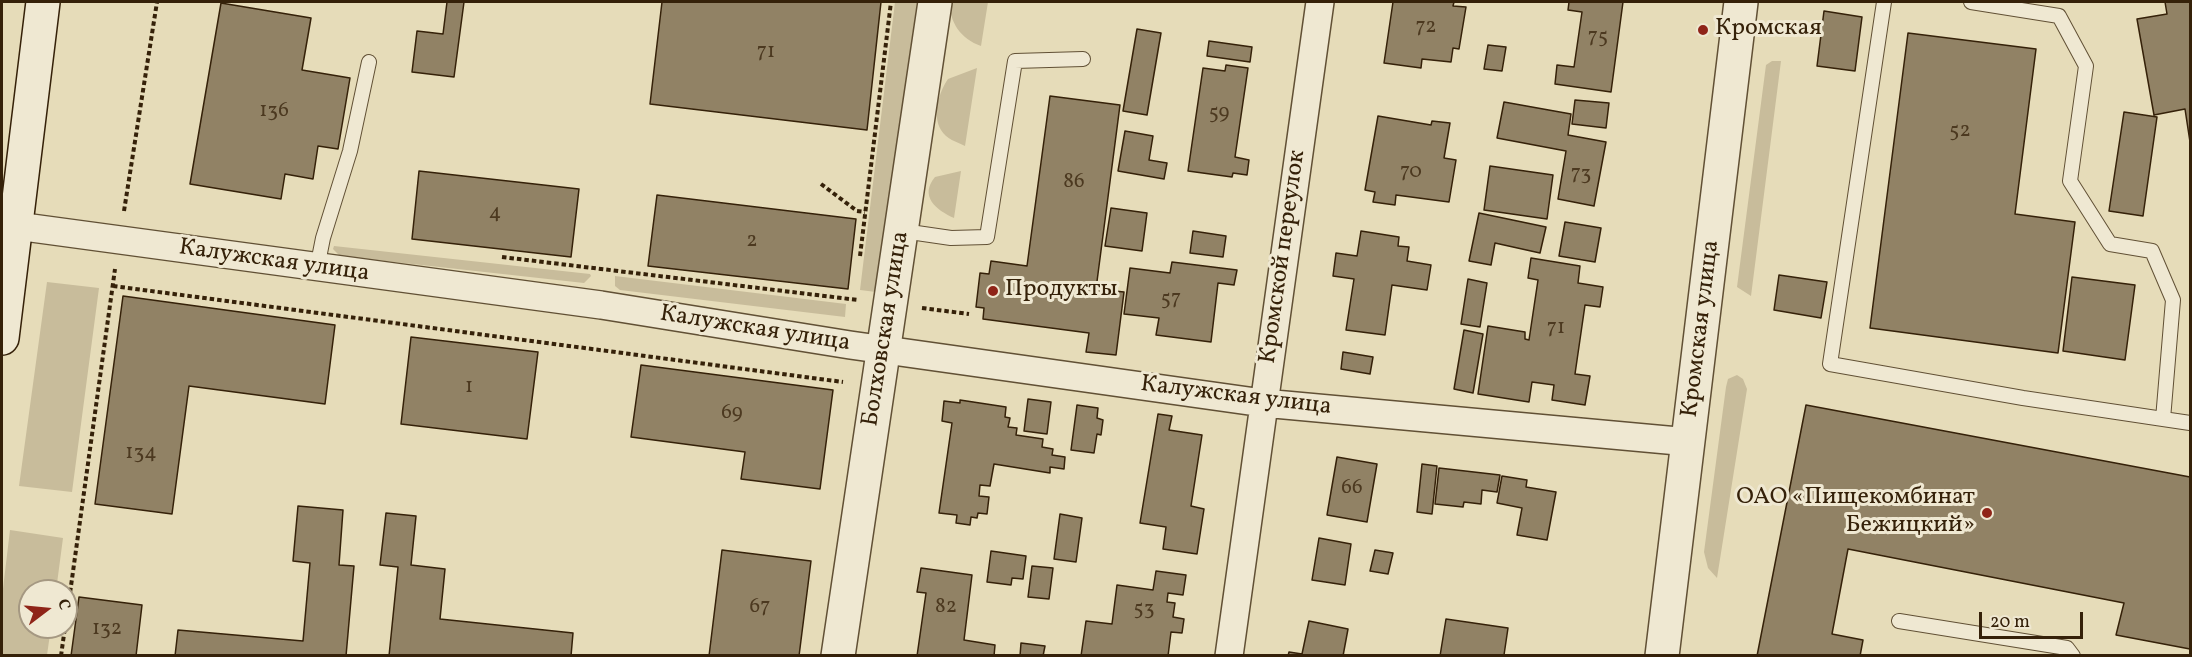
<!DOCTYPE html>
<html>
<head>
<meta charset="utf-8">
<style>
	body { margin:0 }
	#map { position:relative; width:2192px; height:657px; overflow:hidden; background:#e6dcb9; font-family:Vollkorn,serif }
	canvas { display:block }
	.frame { position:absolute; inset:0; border:3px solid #352109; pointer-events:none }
	.north { position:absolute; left:18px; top:579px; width:60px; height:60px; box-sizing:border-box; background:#efe8d2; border:2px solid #a59882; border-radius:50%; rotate:74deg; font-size:16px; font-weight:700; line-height:24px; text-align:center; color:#352109 }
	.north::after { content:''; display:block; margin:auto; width:21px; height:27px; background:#8f2418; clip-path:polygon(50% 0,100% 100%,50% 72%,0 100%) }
	.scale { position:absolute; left:1979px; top:612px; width:104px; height:27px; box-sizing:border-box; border:3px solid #352109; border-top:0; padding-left:8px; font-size:18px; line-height:21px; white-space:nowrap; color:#352109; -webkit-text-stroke:4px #efe8d2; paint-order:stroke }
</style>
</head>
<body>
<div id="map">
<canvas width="2192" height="657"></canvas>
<div class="frame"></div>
<div class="north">С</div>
<div class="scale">20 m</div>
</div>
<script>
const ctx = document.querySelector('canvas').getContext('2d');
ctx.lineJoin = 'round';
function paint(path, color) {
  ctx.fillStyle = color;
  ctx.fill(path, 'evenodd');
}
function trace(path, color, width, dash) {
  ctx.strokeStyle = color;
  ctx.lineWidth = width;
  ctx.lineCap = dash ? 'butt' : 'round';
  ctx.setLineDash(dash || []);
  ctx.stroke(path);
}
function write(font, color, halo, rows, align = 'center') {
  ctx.font = font + ' Vollkorn,serif';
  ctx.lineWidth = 6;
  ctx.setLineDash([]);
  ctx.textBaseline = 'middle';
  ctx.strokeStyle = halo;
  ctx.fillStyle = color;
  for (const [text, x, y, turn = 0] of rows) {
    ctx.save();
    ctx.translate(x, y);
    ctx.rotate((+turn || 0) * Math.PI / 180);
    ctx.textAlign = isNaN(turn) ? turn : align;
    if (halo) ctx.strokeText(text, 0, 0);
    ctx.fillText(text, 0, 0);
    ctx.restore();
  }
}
const green = new Path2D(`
	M 895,2 L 917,2 L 876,292 L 860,290 Z
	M 950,2 L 988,2 L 981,46 C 961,39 949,22 950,2 Z
	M 1772,61 L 1781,61 L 1751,296 L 1737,287 L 1766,65 Z
	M 977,68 L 965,146 C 957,142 946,139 941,130 C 932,115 939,92 948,79 Z
	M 961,171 L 954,218 C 936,210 919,196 935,177 Z
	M 334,246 L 590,274 L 591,276 L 584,283 L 340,256 L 333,249 Z
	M 615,276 L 846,304 L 845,317 L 620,290 L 615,286 Z
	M 47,282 L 99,288 L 72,492 L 19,486 Z
	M 1737,375 L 1743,379 L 1747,389 L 1717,578 L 1708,568 L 1704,552 L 1726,387 L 1728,379 Z
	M 10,530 L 63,538 L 56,591 L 30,591 L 30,627 L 51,627 L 47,655 L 2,655 L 2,597 Z`);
const building = new Path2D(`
	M 447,2 L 464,2 L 454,77 L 412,72 L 417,31 L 443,34 Z
	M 662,2 L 881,2 L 867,130 L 650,104 Z
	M 1393,2 L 1454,2 L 1453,6 L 1466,7 L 1459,49 L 1453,48 L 1451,62 L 1422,59 L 1421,68 L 1384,63 Z
	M 1569,2 L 1623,2 L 1611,92 L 1555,84 L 1557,65 L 1574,67 L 1582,12 L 1568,10 Z
	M 2165,2 L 2190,2 L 2190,142 L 2185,109 L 2154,115 L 2137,19 L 2167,14 Z
	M 221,3 L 311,18 L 302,70 L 350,78 L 338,149 L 318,146 L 313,179 L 285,174 L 281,199 L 190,184 Z
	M 1824,11 L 1862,17 L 1855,71 L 1817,66 Z
	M 1137,29 L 1161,33 L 1147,115 L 1123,111 Z
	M 1908,33 L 2036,49 L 2015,214 L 2075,222 L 2058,353 L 1870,328 Z
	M 1209,41 L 1252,47 L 1250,62 L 1207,56 Z
	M 1488,45 L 1506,47 L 1502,71 L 1484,69 Z
	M 1226,65 L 1248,68 L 1235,157 L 1249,160 L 1247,175 L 1233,173 L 1232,177 L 1188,171 L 1203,68 L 1225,71 Z
	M 1050,96 L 1120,105 L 1096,289 L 1124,292 L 1116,355 L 1086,352 L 1089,333 L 983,319 L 984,308 L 976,307 L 980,273 L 989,274 L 991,261 L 1027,266 Z
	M 1575,100 L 1609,103 L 1606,128 L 1572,124 Z
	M 1504,102 L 1571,114 L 1568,135 L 1606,142 L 1594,206 L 1558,199 L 1566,151 L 1497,138 Z
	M 2124,112 L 2157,117 L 2143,216 L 2109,211 Z
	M 1378,116 L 1431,125 L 1432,121 L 1450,123 L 1444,158 L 1456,160 L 1449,202 L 1396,195 L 1395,205 L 1373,202 L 1375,192 L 1365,190 Z
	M 1125,131 L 1153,136 L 1149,160 L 1167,163 L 1164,179 L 1118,171 Z
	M 1490,166 L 1553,175 L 1547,219 L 1484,210 Z
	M 419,171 L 579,189 L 571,257 L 412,239 Z
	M 657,195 L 856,219 L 848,289 L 648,266 Z
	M 1111,208 L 1147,213 L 1142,251 L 1105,246 Z
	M 1479,213 L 1546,227 L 1540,253 L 1495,243 L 1491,265 L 1469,261 Z
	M 1565,222 L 1601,228 L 1595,262 L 1559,256 Z
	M 1193,231 L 1226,236 L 1223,257 L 1190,253 Z
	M 1361,231 L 1399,237 L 1398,246 L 1409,247 L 1407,261 L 1431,265 L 1427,290 L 1392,285 L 1385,335 L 1346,330 L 1354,279 L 1333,276 L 1336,253 L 1357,256 Z
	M 1531,258 L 1580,266 L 1578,283 L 1603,287 L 1600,307 L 1585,305 L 1575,374 L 1590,376 L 1585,405 L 1552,400 L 1554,385 L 1532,382 L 1529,402 L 1478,394 L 1488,326 L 1525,332 L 1525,339 L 1529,340 L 1538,280 L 1528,278 Z
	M 1172,262 L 1237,270 L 1234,285 L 1218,283 L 1211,342 L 1156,335 L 1159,318 L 1124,314 L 1130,268 L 1170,273 Z
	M 1779,275 L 1827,282 L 1821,318 L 1774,310 Z
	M 2072,277 L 2135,285 L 2125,360 L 2063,351 Z
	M 1468,279 L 1487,283 L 1480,327 L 1461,324 Z
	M 123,296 L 335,325 L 325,404 L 189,386 L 172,514 L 95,504 Z
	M 1464,330 L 1483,334 L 1473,393 L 1454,389 Z
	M 411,337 L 538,352 L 527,439 L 401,424 Z
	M 1343,352 L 1373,357 L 1370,374 L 1341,369 Z
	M 641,365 L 833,390 L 820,489 L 741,479 L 745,452 L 631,437 Z
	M 1028,399 L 1051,402 L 1047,434 L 1024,431 Z
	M 960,400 L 1006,407 L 1005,417 L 1010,418 L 1008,427 L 1017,428 L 1016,435 L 1043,439 L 1042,447 L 1053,449 L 1052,455 L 1065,457 L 1064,469 L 1050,467 L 1050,473 L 994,464 L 990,486 L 980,485 L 979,496 L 989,497 L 987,514 L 978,513 L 977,518 L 971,517 L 970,525 L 956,523 L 957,515 L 939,513 L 952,423 L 942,421 L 944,401 L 960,403 Z
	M 1077,405 L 1098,408 L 1097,418 L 1103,420 L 1101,435 L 1097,434 L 1094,453 L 1071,450 Z
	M 1806,405 L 2190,477 L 2190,649 L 2116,635 L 2124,603 L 1848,549 L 1832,634 L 1863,640 L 1860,656 L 1757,656 Z
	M 1158,414 L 1172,416 L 1169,430 L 1202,435 L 1191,506 L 1204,509 L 1197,554 L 1163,549 L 1166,527 L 1140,523 Z
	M 1337,457 L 1377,464 L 1367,522 L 1327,515 Z
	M 1422,464 L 1437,466 L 1432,514 L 1417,512 Z
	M 1439,468 L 1500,475 L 1497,492 L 1482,490 L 1481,504 L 1464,502 L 1463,507 L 1435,504 Z
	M 1502,476 L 1527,480 L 1526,487 L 1556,492 L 1547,540 L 1517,535 L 1522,508 L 1497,503 Z
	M 298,506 L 343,510 L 339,565 L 354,566 L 346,656 L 175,656 L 178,630 L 303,641 L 310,563 L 293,561 Z
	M 386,513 L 416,516 L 411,565 L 445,569 L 440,619 L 573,633 L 571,656 L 389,656 L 398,567 L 380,565 Z
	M 1060,514 L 1082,518 L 1076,562 L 1054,559 Z
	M 1319,538 L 1351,544 L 1345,585 L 1312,580 Z
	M 722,550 L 811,561 L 799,656 L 709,656 Z
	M 1375,550 L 1393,553 L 1388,574 L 1370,571 Z
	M 991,551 L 1026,556 L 1023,579 L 1012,578 L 1011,585 L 987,582 Z
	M 1032,566 L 1053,568 L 1049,599 L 1028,597 Z
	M 921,568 L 972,575 L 964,640 L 995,645 L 994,656 L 917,656 L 926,593 L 917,592 Z
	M 1156,571 L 1186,575 L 1183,595 L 1168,593 L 1167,602 L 1175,603 L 1173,617 L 1184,619 L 1182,633 L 1171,632 L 1168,656 L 1081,656 L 1086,621 L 1112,624 L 1117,585 L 1153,590 Z
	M 79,597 L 142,605 L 136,656 L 71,656 Z
	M 1446,619 L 1508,628 L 1504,655 L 1507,656 L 1440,656 Z
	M 1309,621 L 1348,629 L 1343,656 L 1288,656 L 1289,652 L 1302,654 Z
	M 1021,643 L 1045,646 L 1043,656 L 1020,656 Z`);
const path = new Path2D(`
	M 821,184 L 857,211 L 865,212
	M 124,211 L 157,2
	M 860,256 L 891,2
	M 502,257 L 858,300
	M 113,286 L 843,382
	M 922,308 L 969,314
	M 66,622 L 115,269
	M 61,656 L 65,627`);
const service = new Path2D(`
	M 1884,2 L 1830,364 L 2023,398 L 2163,419
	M 1971,2 L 2059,16 L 2086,66 L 2070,181 L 2110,244 L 2152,251 L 2173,300 L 2163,419 L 2190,423
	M 903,231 L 951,238 L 987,237 L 1015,61 L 1083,59
	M 317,268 L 323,238 L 350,151 L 369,62
	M 1899,621 L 2067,648 L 2073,656`);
const minor = new Path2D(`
	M 2,224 L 601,305 L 850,345 L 1263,403 L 1689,442
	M 1229,656 L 1320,2`);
const tertiary = new Path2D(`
	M 838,656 L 935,2
	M 1662,656 L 1741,2`);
const secondary = new Path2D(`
	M 2,338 L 43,2`);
const markers = [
	[1703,30,6,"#8f2418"],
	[993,291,6,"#8f2418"],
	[1987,513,6,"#8f2418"]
];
const numberNames = [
	["72",1426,28],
	["75",1598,38],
	["71",766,53],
	["136",274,112],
	["59",1219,114],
	["52",1960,132],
	["70",1411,173],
	["73",1581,175],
	["86",1074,183],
	["4",495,214],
	["2",752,242],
	["57",1171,300],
	["71",1556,329],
	["1",469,388],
	["69",732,414],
	["134",141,454],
	["66",1352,489],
	["67",760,608],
	["82",946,608],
	["53",1144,610],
	["132",107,630]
];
const poiNames = [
	["Кромская",1715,30],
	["Продукты",1005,291],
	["ОАО «Пищекомбинат",1975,499,"right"],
	["Бежицкий»",1975,527,"right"]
];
const streetNames = [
	["Кромской переулок",1284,257,-82],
	["Калужская улица",274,262,8],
	["Болховская улица",887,329,-81],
	["Кромская улица",1702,329,-83],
	["Калужская улица",755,330,9],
	["Калужская улица",1236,397,7]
];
paint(green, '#c8bc9b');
paint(building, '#918265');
trace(building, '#352109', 1.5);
trace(service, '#615035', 16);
trace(minor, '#615035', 30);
trace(tertiary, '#615035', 36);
trace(secondary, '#352109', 36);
trace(path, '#352109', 4, [4.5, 3]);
trace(service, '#efe8d2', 14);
trace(minor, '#efe8d2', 27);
trace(tertiary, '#efe8d2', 33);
trace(secondary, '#efe8d2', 33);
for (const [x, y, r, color] of markers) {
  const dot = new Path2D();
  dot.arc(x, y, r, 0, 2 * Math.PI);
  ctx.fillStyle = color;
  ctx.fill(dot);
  trace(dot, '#efe8d2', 2);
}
write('21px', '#4c3920', null, numberNames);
write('24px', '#352109', '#efe8d2', poiNames, 'left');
write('24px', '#352109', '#efe8d2', streetNames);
</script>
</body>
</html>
